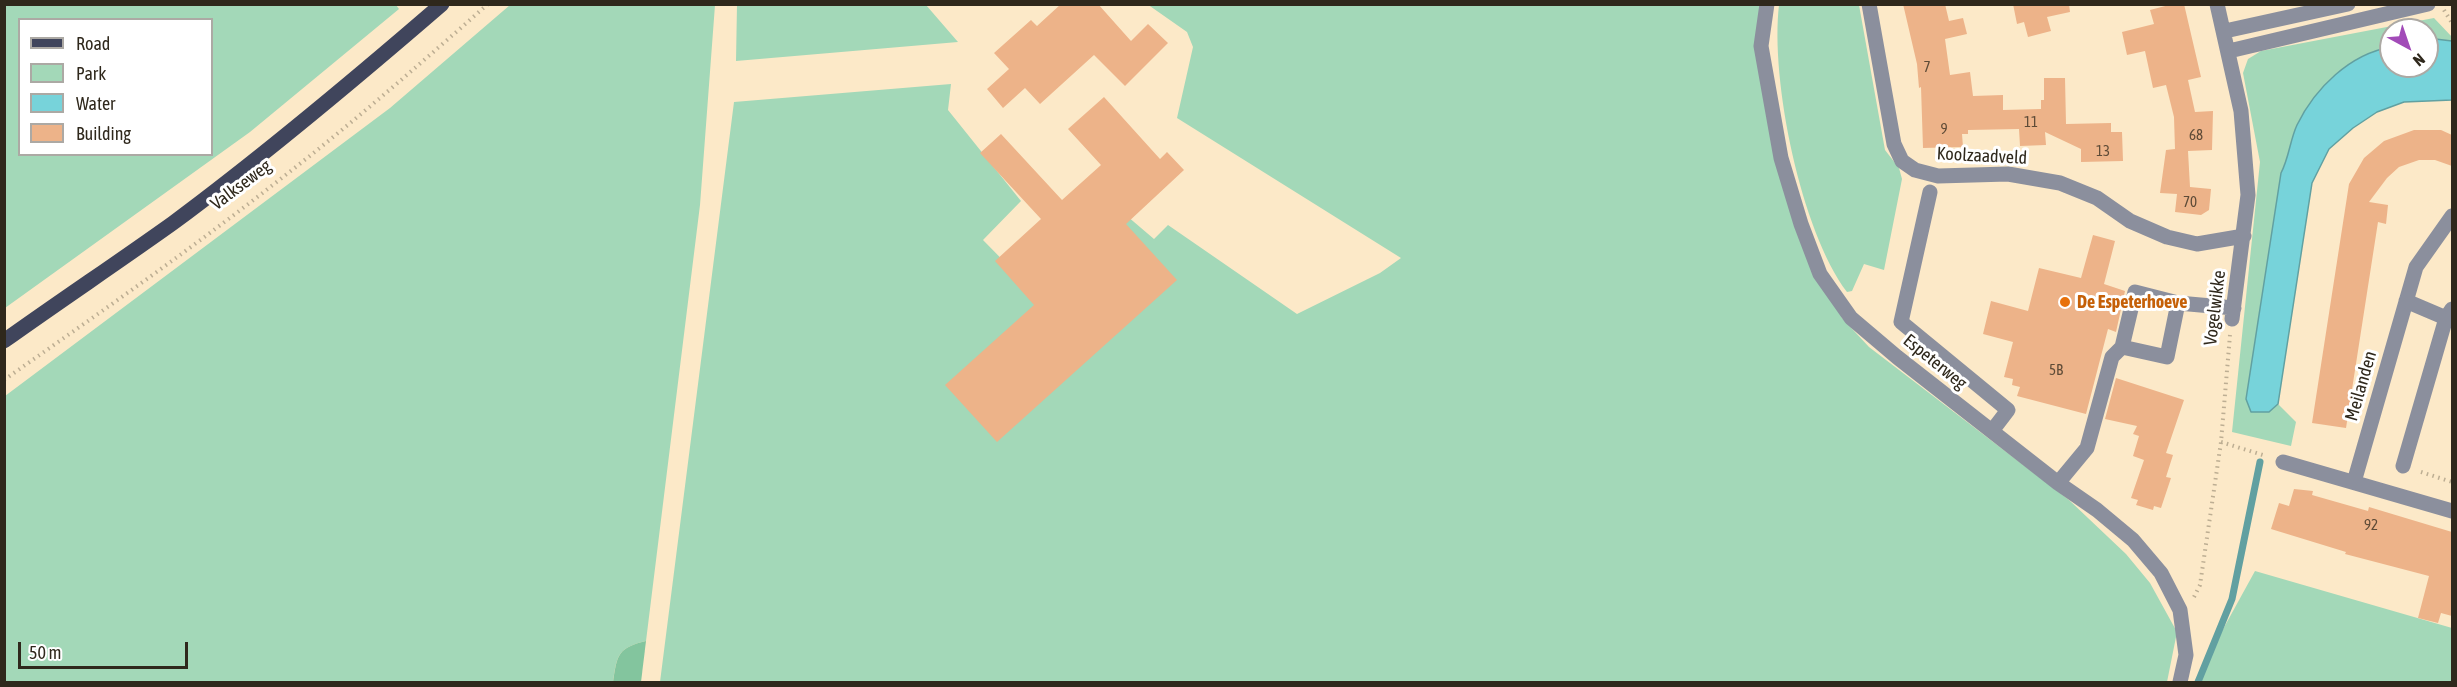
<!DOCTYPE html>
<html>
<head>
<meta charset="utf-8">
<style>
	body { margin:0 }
	#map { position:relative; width:2457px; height:687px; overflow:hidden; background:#fce9c8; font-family:"Asap Condensed",sans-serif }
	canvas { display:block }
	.frame { position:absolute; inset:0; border:6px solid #2f281c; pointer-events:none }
	.legend { position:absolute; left:18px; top:18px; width:195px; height:138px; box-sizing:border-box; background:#fff; border:2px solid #aca9a4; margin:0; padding:8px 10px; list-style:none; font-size:18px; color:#2f281c }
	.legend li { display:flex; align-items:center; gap:12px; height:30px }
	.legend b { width:30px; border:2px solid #aca9a4 }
	.north { position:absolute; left:2379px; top:18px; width:60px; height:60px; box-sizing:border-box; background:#fff; border:2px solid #aca9a4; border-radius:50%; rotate:140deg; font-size:16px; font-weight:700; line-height:24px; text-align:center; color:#2f281c }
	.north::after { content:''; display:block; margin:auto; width:21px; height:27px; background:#a24bb8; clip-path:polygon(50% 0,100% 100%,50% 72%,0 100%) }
	.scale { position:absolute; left:18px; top:642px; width:170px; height:27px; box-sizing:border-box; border:3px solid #2f281c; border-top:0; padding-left:8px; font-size:18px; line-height:21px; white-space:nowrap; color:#2f281c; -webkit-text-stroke:4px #fff; paint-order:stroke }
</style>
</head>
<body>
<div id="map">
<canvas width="2457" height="687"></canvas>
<div class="frame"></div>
<ul class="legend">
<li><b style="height:8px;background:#40455c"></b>Road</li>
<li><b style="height:16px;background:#a3d8b8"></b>Park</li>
<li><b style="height:16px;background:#77d3da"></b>Water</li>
<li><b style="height:16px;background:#edb389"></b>Building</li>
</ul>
<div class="north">N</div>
<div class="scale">50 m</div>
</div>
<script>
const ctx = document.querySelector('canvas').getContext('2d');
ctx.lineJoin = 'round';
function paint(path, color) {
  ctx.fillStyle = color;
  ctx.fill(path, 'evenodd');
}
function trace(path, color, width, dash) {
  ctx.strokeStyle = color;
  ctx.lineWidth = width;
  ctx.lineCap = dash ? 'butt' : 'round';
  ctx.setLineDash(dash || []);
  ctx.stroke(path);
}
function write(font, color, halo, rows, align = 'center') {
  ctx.font = font + ' "Asap Condensed",sans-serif';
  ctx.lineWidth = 6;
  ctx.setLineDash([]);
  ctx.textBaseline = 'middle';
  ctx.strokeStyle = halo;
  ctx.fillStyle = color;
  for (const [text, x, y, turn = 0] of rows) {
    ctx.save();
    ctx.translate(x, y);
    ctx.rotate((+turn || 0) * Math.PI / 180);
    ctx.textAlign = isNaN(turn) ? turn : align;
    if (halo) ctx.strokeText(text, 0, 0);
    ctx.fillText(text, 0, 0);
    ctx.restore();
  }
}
const green = new Path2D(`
	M 1147,4 L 1760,5 L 1758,63 L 1767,118 L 1842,318 L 1869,347 L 2069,500 L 2126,554 L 2150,583 L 2177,632 L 2167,682 L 660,682 L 734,102 L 951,84 L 948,110 L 1021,201 L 983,240 L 1040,298 L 1127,216 L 1154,239 L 1168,225 L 1297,314 L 1380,273 L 1401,258 L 1177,118 L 1193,47 L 1187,32 Z
	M 396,5 L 399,9 L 250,132 L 5,308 L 5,5 ZM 20,20 L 212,20 L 212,154 L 20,154 Z
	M 510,5 L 715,5 L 700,205 L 646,641 C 618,648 617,654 613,682 L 5,682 L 5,396 L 390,108 Z
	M 737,5 L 926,5 L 958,42 L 736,61 Z
	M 1779,5 L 1859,5 L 1885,150 L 1899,168 L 1902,179 L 1884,270 L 1864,264 L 1852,291 L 1847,292 C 1801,231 1770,80 1779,5 Z
	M 2434,18 L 2452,37 L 2452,41 L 2427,38 L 2427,30 L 2391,30 L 2391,47 C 2350,54 2315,88 2297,125 C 2290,140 2289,158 2281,173 L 2246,399 L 2269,412 L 2278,404 L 2296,422 L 2291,446 L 2232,432 L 2260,162 L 2243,73 L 2248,59 L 2261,51 Z
	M 2255,571 L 2452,628 L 2452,682 L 2194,682 Z`);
const forest = new Path2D(`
	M 646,641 L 641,682 L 613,682 C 617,654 618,648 646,641 Z`);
const water = new Path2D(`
	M 2427,38 L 2452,41 L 2452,100 L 2404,102 L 2377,112 L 2353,128 L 2329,149 L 2312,183 L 2278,404 L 2269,412 L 2251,412 L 2246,399 L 2281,173 C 2289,158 2290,140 2297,125 C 2315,88 2350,54 2391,47 L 2391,66 L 2427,66 Z`);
const stream = new Path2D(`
	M 2198,682 L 2232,599 L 2260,462`);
const building = new Path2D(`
	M 1061,4 L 1098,4 L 1131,41 L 1148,24 L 1168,43 L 1125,86 L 1094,55 L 1040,104 L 1025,88 L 1003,108 L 987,89 L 1009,69 L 994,53 L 1031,20 L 1037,26 Z
	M 1903,4 L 1945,4 L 1949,21 L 1963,18 L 1967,34 L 1945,39 L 1950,75 L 1970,72 L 1973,96 L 2003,95 L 2003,110 L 2041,109 L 2041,100 L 2044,100 L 2044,78 L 2065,78 L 2066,124 L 2111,123 L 2111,132 L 2122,132 L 2123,161 L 2081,162 L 2081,149 L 2045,132 L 2046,145 L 2020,146 L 2019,129 L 1968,130 L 1968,134 L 1962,134 L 1963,147 L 1923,148 L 1921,87 L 1919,88 L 1917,64 Z
	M 2013,4 L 2069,4 L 2070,12 L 2047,17 L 2051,31 L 2028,37 L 2024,22 L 2017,24 Z
	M 2173,4 L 2184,4 L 2201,77 L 2188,80 L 2195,112 L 2213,111 L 2212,150 L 2188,151 L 2190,187 L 2211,189 L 2209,210 L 2201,215 L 2175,212 L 2177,194 L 2160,193 L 2166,150 L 2175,149 L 2174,117 L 2166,85 L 2153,88 L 2145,51 L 2127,55 L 2122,32 L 2154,24 L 2150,10 Z
	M 1104,97 L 1160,159 L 1167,152 L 1184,170 L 1126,224 L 1177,280 L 997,442 L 945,385 L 1034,305 L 995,261 L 1041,219 L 980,153 L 1001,134 L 1062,200 L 1101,165 L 1068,129 Z
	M 2414,130 L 2441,130 L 2452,135 L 2452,166 L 2435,160 L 2419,160 L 2399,167 L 2387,178 L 2369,202 L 2388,205 L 2386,224 L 2378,222 L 2346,428 L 2312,423 L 2349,184 L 2364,158 L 2384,141 Z
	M 2093,235 L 2115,241 L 2104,284 L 2125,291 L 2116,332 L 2108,329 L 2086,414 L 2017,396 L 2020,387 L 2012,385 L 2013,379 L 2004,377 L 2013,342 L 1983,334 L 1991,301 L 2028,311 L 2039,268 L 2081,278 Z
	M 2116,378 L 2184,400 L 2166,453 L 2173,455 L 2166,477 L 2171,478 L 2161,508 L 2154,506 L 2153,510 L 2136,505 L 2138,500 L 2131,498 L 2144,460 L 2133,456 L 2139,436 L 2133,434 L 2137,426 L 2105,419 Z
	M 2294,489 L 2313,491 L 2312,495 L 2368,511 L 2369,507 L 2452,532 L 2452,616 L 2441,613 L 2438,623 L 2418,618 L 2429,576 L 2345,554 L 2346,552 L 2271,529 L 2279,503 L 2289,506 Z`);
const path = new Path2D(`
	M 2444,10 L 2452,23
	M 4,380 C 98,314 193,248 283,177 C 354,122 421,63 488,4
	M 2221,442 L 2266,456
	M 2421,472 L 2452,482
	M 2194,597 L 2200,585 L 2221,442 L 2230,335`);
const minor = new Path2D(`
	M 1767,4 L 1761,46 L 1781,158 L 1801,224 L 1820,274 L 1851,318 L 1897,357 L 2058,483 L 2097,510 L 2133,540 L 2161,573 L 2180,610 L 2186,655 L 2180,682
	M 1869,4 L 1894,144 L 1902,161 L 1915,170 L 1938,176 L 2008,174 L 2060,183 L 2097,198 L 2130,221 L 2167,237 L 2197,244 L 2244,236
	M 2217,4 L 2241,111 L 2248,195 L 2232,319
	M 2225,31 L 2348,4
	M 2229,51 L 2428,4
	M 1930,192 L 1901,322 L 2008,410 L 1992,431
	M 2406,301 L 2446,318
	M 2178,303 L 2167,357 L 2122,347 L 2135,292 L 2178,303 L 2234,308
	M 2283,462 L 2452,511
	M 2403,466 L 2446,318 L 2452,309
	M 2354,482 L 2416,267 L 2452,216
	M 2058,483 L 2087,448 L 2112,357 L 2122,347`);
const major = new Path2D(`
	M 4,341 C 60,301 117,263 173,223 C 266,154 354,80 442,4`);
const markers = [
	[2065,302,6,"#e8710a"]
];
const numberNames = [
	["7",1927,67],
	["11",2031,122],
	["9",1944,129],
	["68",2196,135],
	["13",2103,151],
	["70",2190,202],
	["5B",2056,370],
	["92",2371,525]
];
const streetNames = [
	["Koolzaadveld",1982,156,3],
	["Valkseweg",241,185,-37],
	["Vogelwikke",2215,308,-83],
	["Espeterweg",1935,362,39],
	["Meilanden",2361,386,-74]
];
const foodNames = [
	["De Espeterhoeve",2077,302]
];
paint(green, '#a3d8b8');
paint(forest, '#83c59e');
paint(water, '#77d3da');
trace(water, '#61a0a1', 1.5);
trace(stream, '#61a0a1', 7);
paint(building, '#edb389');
trace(path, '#bdae93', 4, [1.5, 4.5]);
trace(minor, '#8b8f9d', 15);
trace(major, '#40455c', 15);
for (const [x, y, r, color] of markers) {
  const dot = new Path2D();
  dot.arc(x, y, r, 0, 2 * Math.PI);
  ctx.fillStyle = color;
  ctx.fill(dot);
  trace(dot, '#fff', 2);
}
write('15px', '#5e4b37', null, numberNames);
write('18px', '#2f281c', '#fff', streetNames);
write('bold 18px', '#c56008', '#fff', foodNames, 'left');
</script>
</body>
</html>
